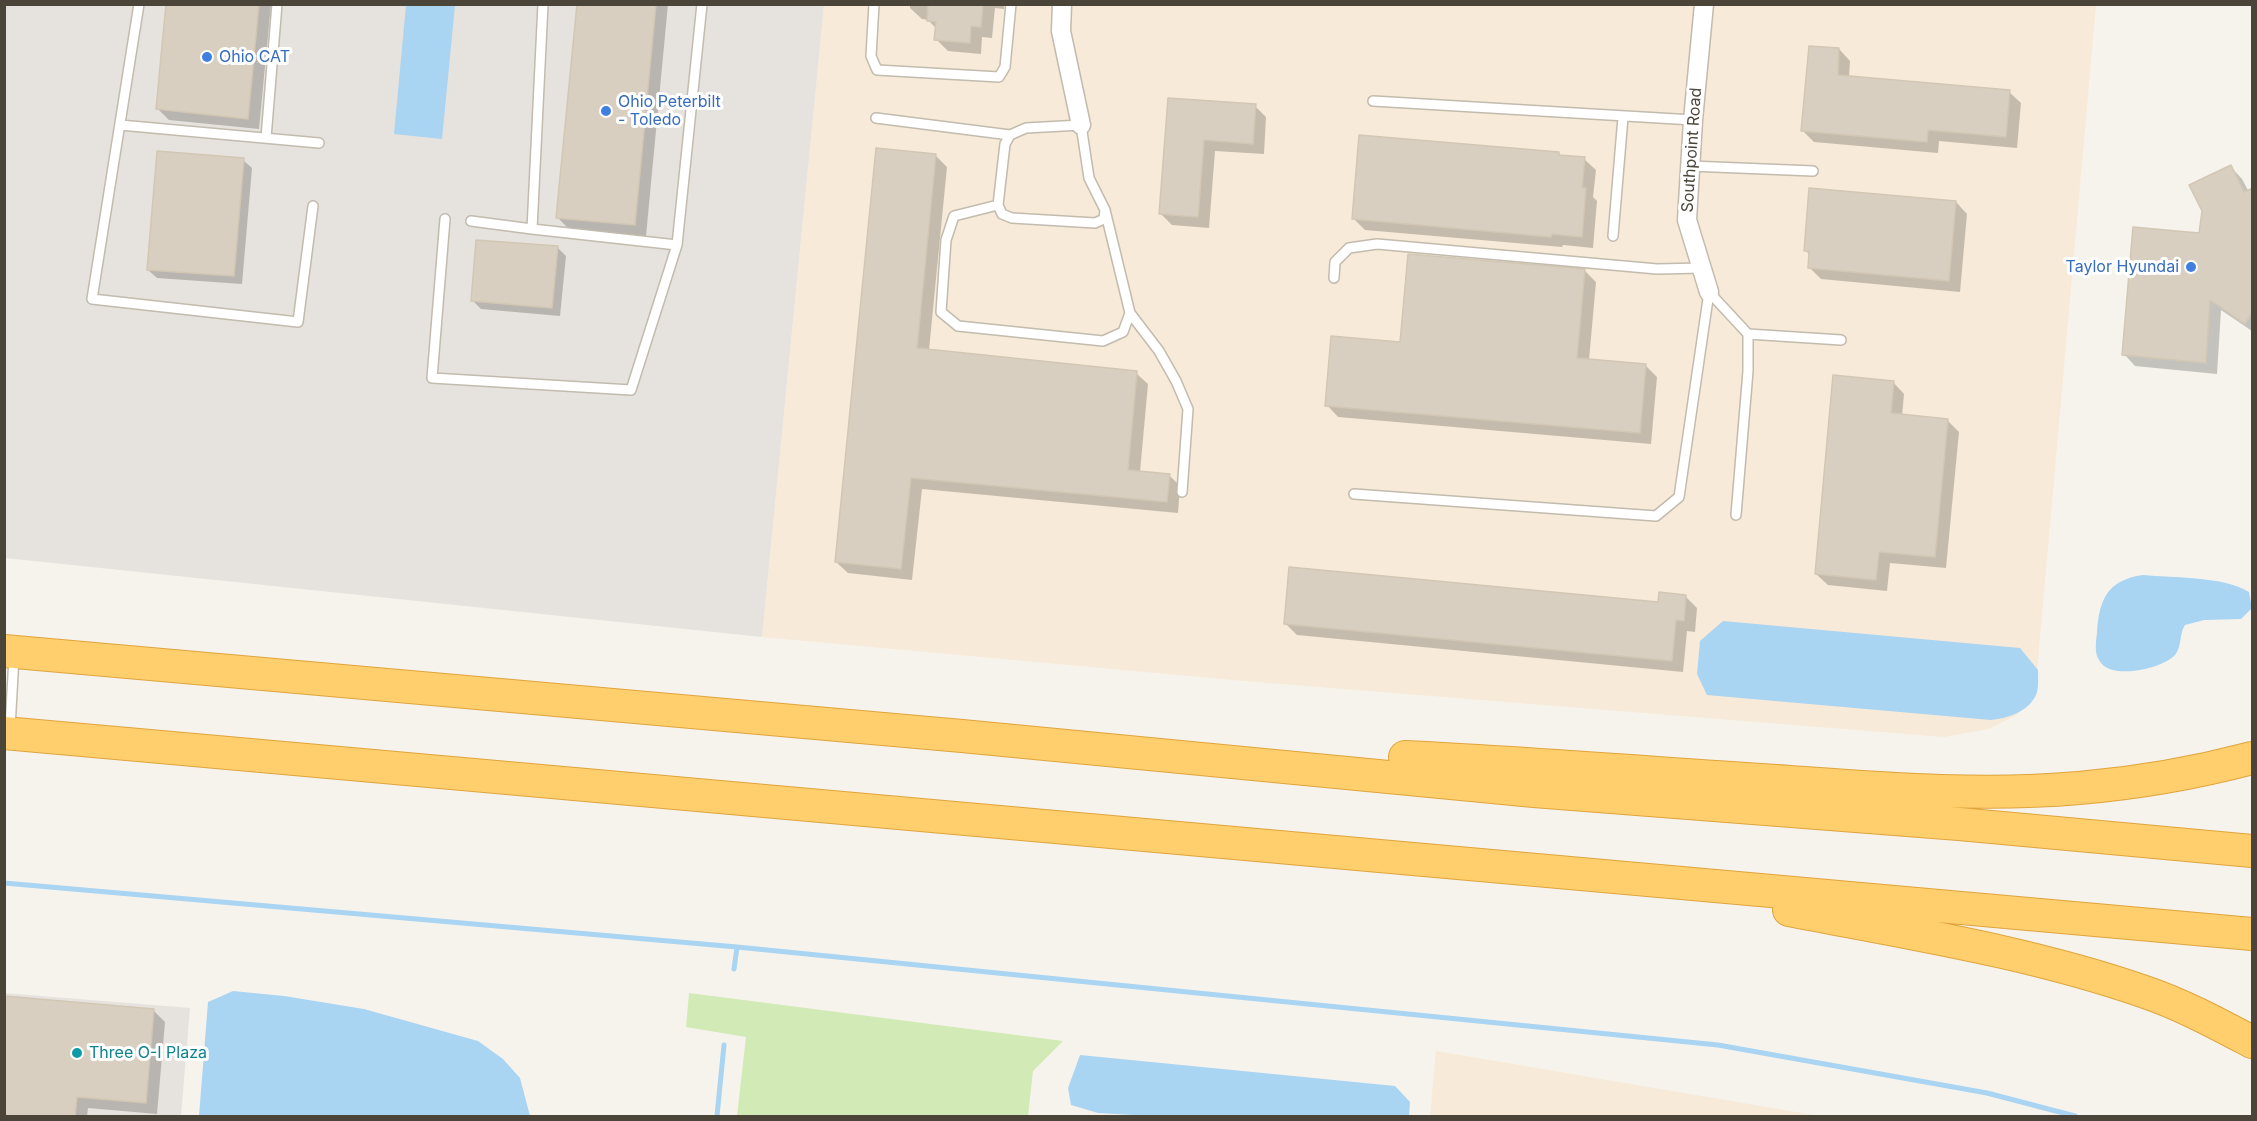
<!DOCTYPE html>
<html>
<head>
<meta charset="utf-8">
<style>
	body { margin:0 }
	#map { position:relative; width:2257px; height:1121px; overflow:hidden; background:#f6f3ec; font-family:Inter,sans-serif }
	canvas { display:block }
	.frame { position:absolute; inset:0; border:6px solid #4b4439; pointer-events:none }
</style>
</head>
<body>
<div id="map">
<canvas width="2257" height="1121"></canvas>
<div class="frame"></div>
</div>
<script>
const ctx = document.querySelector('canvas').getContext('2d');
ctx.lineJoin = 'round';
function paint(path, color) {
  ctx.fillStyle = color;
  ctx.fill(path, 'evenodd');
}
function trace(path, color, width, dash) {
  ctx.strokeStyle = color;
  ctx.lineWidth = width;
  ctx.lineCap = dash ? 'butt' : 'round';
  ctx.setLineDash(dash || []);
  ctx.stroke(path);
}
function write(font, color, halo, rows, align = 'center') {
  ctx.font = font + ' Inter,sans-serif';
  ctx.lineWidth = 6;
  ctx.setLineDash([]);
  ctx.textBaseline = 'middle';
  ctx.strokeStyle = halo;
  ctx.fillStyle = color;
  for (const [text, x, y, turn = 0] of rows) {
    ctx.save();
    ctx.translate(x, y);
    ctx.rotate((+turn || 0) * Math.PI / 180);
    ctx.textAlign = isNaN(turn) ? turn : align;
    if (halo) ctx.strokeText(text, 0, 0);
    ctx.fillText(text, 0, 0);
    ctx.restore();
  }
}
const commercial = new Path2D(`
	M 824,5 L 2096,5 L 2035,694 L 2017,715 L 1989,729 L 1944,737 L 1244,681 L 762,637 Z
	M 1436,1051 L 1820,1116 L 1430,1116 Z`);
const industrial = new Path2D(`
	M 5,5 L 824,5 L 762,637 L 5,558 Z
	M 4,993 L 190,1008 L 181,1116 L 5,1116 Z`);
const green = new Path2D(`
	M 689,993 L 1063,1041 L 1033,1071 L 1028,1116 L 737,1116 L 746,1037 L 686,1027 Z`);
const water = new Path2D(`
	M 406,5 L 455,5 L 442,139 L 394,134 Z
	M 2143,575 C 2174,578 2223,576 2249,592 L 2252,608 L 2241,619 L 2204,620 L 2185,625 C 2179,634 2182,647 2175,655 C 2162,669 2109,681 2099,660 C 2094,653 2096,641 2097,633 C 2099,600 2107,580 2143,575 Z
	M 1723,621 L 2020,648 L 2038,670 C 2038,677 2039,688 2036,695 C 2028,712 2008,718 1991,720 L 1707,695 L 1697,674 L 1700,641 Z
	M 233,991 L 284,996 L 364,1009 L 478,1041 L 503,1059 L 520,1078 L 530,1116 L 199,1116 L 208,1002 Z
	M 1080,1055 L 1395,1086 L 1410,1102 L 1409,1116 L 1150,1116 L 1098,1113 L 1071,1105 L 1068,1088 Z`);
const shadow = new Path2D(`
	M 167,4 L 271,4 L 259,129 L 169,120 L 157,108 Z
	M 578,4 L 668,4 L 646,236 L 569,229 L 557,217 Z
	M 910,4 L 1004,4 L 1004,9 L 995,8 L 992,38 L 982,37 L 981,54 L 948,51 L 936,39 L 937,29 L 928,20 L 922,19 L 910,8 Z
	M 2057,4 L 2079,4 L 2079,6 Z
	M 1839,49 L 1850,61 L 1849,78 L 2009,92 L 2021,103 L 2017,148 L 1939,141 L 1938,153 L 1814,142 L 1803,131 Z
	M 1170,99 L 1255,106 L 1266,117 L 1264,154 L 1215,151 L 1209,228 L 1172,225 L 1161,214 Z
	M 1558,154 L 1562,157 L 1584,159 L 1596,170 L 1593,197 L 1597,201 L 1593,248 L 1563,245 L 1562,247 L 1365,230 L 1353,218 Z
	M 935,155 L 947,167 L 929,350 L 1136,373 L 1148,384 L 1140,472 L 1169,475 L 1180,486 L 1178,513 L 922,489 L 912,580 L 848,573 L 836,562 Z
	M 243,160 L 252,168 L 242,284 L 157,278 L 148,270 Z
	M 2231,167 L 2242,179 L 2249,192 L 2252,190 L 2252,331 L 2221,310 L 2217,374 L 2135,366 L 2124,354 L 2201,235 Z
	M 1956,202 L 1967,214 L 1960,292 L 1821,279 L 1809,267 L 1811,256 L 1805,250 Z
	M 557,247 L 566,256 L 560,316 L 481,309 L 473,301 Z
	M 1585,271 L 1596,282 L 1589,360 L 1645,365 L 1657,377 L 1651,444 L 1338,417 L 1327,405 L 1401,344 Z
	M 1893,382 L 1904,394 L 1902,416 L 1947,420 L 1959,432 L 1946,568 L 1890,563 L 1887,591 L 1828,585 L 1816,574 Z
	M 1685,596 L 1697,608 L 1695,632 L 1687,631 L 1683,672 L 1297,635 L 1285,623 L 1660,604 Z
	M 4,998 L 154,1011 L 165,1022 L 157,1114 L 88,1108 L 87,1116 L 4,1116 Z`);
const stream = new Path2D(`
	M 4,883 L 737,947 L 1718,1045 L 1987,1093 L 2075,1116
	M 734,969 L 737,947
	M 717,1116 L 724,1045`);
const building = new Path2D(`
	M 166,4 L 259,4 L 248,119 L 156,109 Z
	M 577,4 L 656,4 L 635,225 L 556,218 Z
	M 928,4 L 983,4 L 981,27 L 971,26 L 970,43 L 934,40 L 936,22 L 927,21 Z
	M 1809,46 L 1839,48 L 1838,75 L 2010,90 L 2006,137 L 1928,130 L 1927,142 L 1801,131 Z
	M 1168,98 L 1256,104 L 1253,144 L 1204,140 L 1198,217 L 1159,214 Z
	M 1359,135 L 1559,152 L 1559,155 L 1585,157 L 1582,188 L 1586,188 L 1582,237 L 1552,234 L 1551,237 L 1352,219 Z
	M 876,148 L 936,154 L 917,348 L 1137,371 L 1128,470 L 1170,474 L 1167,502 L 911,478 L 901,569 L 835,562 Z
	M 157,151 L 244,158 L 234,276 L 147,270 Z
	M 2231,165 L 2244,192 L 2253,188 L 2253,311 L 2245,324 L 2210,300 L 2206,363 L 2122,355 L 2133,227 L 2199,233 L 2202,211 L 2189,185 Z
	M 1809,188 L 1956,201 L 1949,281 L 1808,268 L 1809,251 L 1804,251 Z
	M 476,240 L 558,246 L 552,308 L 471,301 Z
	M 1408,254 L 1585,269 L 1577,358 L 1646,364 L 1640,433 L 1325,406 L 1331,336 L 1400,342 Z
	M 1833,375 L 1894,381 L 1891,413 L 1948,419 L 1935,557 L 1879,552 L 1876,580 L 1815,574 Z
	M 1289,567 L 1658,602 L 1659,592 L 1686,595 L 1684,621 L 1676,620 L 1672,661 L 1284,624 Z
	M 4,996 L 154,1009 L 146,1103 L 77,1097 L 75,1116 L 4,1116 Z`);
const service = new Path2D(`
	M 139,4 L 92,299 L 298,322 L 313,206
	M 874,4 L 871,56 L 877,70 L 999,77 L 1005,67 L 1011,4
	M 1373,101 L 1693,120
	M 876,118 L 1010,135
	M 120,125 L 319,143
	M 1081,125 L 1089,178 L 1105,210 L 1104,219 L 1095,223 L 1012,218 L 1002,214 L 998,205 L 1005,144 L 1010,135 L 1026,128 Z
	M 266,138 L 277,4
	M 1690,166 L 1813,171
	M 998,205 L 954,216 L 946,240 L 941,312 L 958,326 L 1103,341 L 1123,332 L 1130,313 L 1105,210
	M 445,219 L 432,378 L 631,390 L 677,245 L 702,4
	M 471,221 L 532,229 L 543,4
	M 532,229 L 677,245
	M 1613,236 L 1623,117
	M 1334,278 L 1335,262 L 1349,248 L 1377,244 L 1657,269 L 1702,268
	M 1709,292 L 1748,334 L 1748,371 L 1736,515
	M 1130,313 L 1159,351 L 1176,381 L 1188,409 L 1182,492
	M 1748,334 L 1841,340
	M 1354,494 L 1656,516 L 1679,497 L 1709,292
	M 10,728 L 14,657`);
const minor = new Path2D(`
	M 1062,4 L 1061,31 L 1081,125
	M 1704,4 L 1693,120 L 1687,220 L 1709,292`);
const motorway = new Path2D(`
	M 4,651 L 962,736 L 1534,791 L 1959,824 L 2252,851
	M 4,733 L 2252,934
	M 1405,757 C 1529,763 1652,773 1776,781 C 1876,788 1978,797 2079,788 C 2138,783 2195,773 2252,758
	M 1789,910 C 1908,933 2030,952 2145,992 C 2183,1005 2218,1024 2252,1042`);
const markers = [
	[207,57,6,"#3f7fe0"],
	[606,111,6,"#3f7fe0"],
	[2191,267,6,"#3f7fe0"],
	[77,1053,6,"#0f9aa8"]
];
const shopNames = [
	["Ohio CAT",219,57],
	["Ohio Peterbilt",618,102],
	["- Toledo",618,120],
	["Taylor Hyundai",2179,267,"right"]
];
const streetNames = [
	["Southpoint Road",1692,150,-86]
];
const cultureNames = [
	["Three O-I Plaza",89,1053]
];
paint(commercial, '#f7ead8');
paint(industrial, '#e6e2dd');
paint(green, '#d2eab5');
paint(water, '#a9d4f2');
paint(shadow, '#0003');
trace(stream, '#a9d4f2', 5);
paint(building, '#d8cfc1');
trace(building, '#d3c7b4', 1.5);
trace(service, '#c2bbae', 12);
trace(minor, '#c2bbae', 21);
trace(motorway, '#e0a43c', 34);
trace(service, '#fff', 9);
trace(minor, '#fff', 18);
trace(motorway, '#ffcf6e', 32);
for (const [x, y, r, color] of markers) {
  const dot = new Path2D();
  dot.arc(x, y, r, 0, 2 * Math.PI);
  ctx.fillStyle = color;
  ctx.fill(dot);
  trace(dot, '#fff', 2);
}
write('16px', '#366cbe', '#fff', shopNames, 'left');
write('16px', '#4b4439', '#fff', streetNames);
write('16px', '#0d838f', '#fff', cultureNames, 'left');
</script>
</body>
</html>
